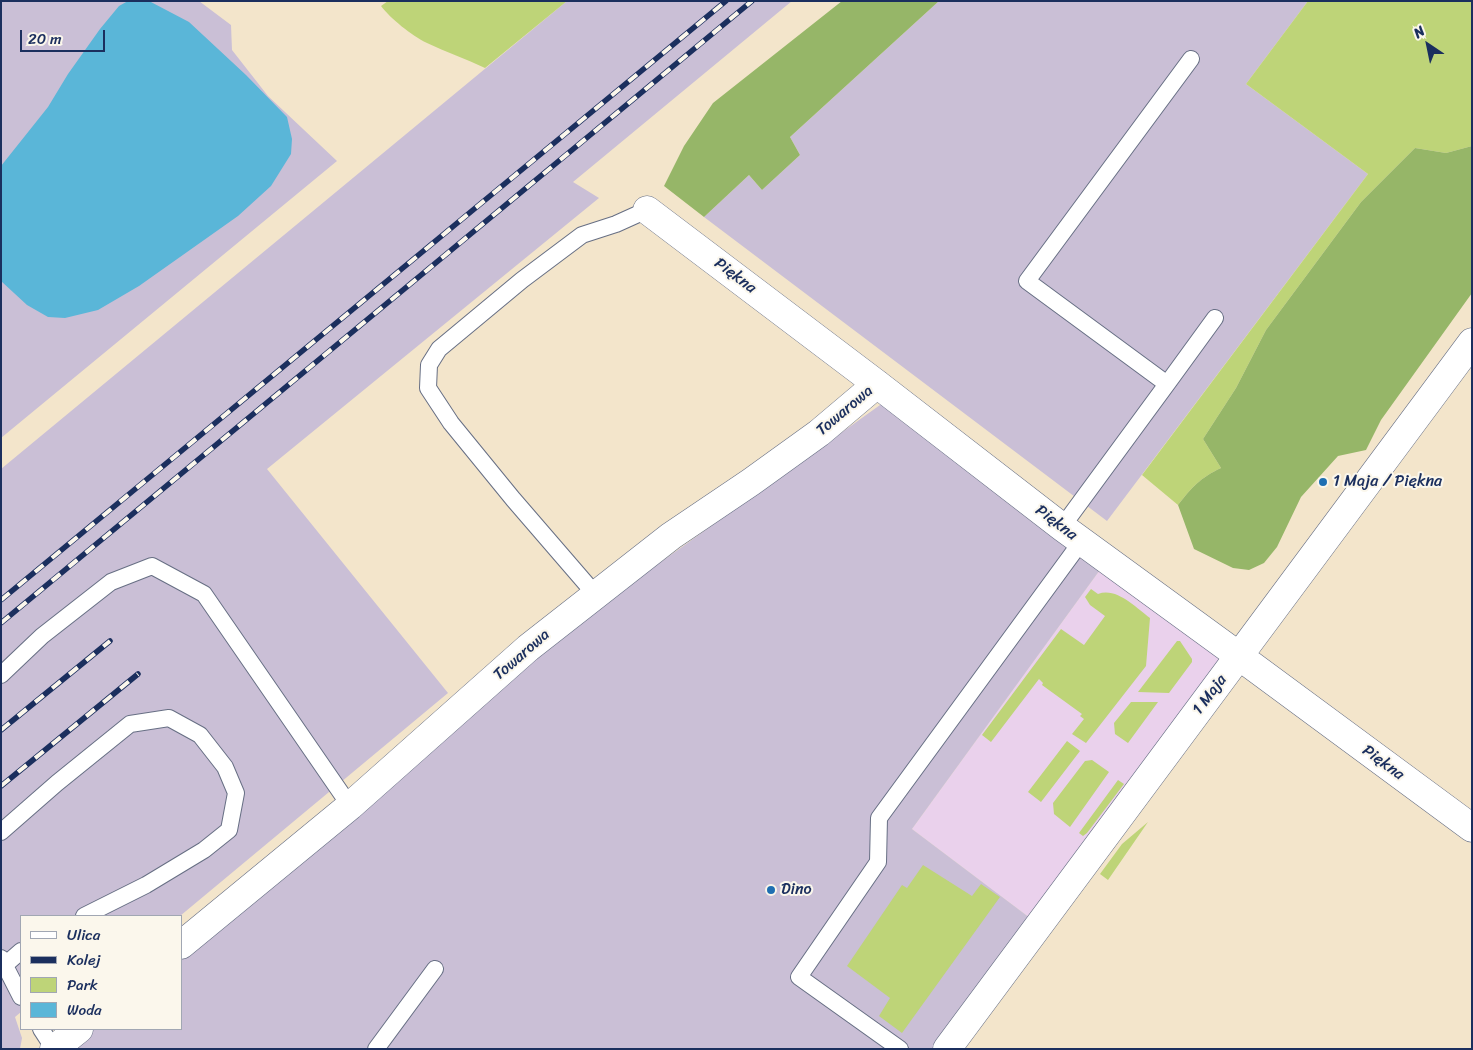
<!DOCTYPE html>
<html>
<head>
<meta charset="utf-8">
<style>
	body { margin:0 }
	#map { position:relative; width:1473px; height:1050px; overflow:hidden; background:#f3e5cb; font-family:Sriracha,sans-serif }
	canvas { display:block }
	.frame { position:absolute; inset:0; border:2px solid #1b2f5e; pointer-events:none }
	.legend { position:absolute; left:20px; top:915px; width:162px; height:115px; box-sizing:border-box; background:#fbf7ec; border:1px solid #a1a7b3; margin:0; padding:6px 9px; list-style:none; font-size:15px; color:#1b2f5e }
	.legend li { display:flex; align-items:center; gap:10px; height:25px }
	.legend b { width:25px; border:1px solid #a1a7b3 }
	.north { position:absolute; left:1403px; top:20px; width:50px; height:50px; -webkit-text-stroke:4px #fbf7ec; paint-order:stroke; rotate:326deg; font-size:14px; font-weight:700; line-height:20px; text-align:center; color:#1b2f5e }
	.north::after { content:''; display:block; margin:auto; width:18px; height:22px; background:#1b2f5e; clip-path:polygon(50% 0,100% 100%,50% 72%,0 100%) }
	.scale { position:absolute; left:20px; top:30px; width:85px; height:22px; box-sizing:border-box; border:2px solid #1b2f5e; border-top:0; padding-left:6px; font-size:15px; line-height:18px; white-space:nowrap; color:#1b2f5e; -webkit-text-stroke:4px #fbf7ec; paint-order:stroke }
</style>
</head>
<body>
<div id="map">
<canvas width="1473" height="1050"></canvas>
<div class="frame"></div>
<ul class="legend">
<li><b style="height:6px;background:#fff"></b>Ulica</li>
<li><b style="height:6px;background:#1b2f5e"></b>Kolej</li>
<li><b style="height:14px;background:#bed478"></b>Park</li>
<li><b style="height:14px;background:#5ab6d8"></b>Woda</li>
</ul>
<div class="north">N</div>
<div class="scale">20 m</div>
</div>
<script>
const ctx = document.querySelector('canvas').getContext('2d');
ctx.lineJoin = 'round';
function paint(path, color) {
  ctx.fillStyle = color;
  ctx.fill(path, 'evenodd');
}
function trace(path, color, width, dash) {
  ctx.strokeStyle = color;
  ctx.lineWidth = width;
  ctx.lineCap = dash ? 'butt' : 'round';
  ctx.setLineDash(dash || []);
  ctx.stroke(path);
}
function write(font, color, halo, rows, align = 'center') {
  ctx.font = font + ' Sriracha,sans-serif';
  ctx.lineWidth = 4;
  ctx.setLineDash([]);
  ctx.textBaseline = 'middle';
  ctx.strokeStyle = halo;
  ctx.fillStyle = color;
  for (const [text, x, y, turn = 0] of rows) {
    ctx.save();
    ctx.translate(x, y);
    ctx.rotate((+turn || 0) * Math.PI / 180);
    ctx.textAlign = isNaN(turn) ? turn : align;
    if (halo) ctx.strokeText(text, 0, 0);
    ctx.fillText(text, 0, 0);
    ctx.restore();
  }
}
const built = new Path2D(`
	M 1105,563 L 1235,659 L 1038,924 L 912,829 Z`);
const industrial = new Path2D(`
	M 1,1 L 199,1 L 231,25 L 232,50 L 268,96 L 337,161 L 1,438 Z
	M 567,1 L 792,1 L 573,182 L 599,198 L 267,469 L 448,693 L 180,916 L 21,916 L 21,1012 L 15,1017 L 22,1038 L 20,1049 L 1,1049 L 1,469 Z
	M 939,1 L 1308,1 L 1246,84 L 1368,174 L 1107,521 L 704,217 L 749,175 L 762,190 L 800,155 L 790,137 Z
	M 887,400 L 1105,563 L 912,829 L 1038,924 L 946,1049 L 62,1049 L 86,1029 L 181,1029 L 181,951 L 608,600 Z`);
const green = new Path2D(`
	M 388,1 L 567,1 L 485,68 C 466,59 446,52 427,43 C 411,35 391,19 381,6 Z
	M 1308,1 L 1472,1 L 1472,146 L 1446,153 L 1415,148 L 1361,202 L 1266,330 L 1236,388 L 1203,439 L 1221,468 C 1200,478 1192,487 1178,505 L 1142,475 L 1368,174 L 1246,84 Z
	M 1091,589 L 1098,594 C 1117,587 1136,608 1150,618 L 1146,666 L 1086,743 L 1072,734 L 1084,719 L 1080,716 L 1082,714 L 1042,685 L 1043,683 L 1039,679 L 991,742 L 982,735 L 1061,629 L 1084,645 L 1105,616 L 1090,605 L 1085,597 Z
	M 1177,641 L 1180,641 L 1192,659 L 1192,662 L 1169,693 L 1138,692 Z
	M 1131,702 L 1158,702 L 1128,743 L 1115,734 L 1114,723 Z
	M 1067,741 L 1080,751 L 1041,802 L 1028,792 Z
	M 1092,760 L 1109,772 L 1070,827 L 1054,814 L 1053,803 L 1085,761 Z
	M 1118,780 L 1124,784 L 1087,833 L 1083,836 L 1079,833 Z
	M 1148,822 L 1108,880 L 1100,874 L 1122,844 Z
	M 923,865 L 972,896 L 981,884 L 1000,897 L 902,1033 L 879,1016 L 890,998 L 847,966 L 902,885 L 907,888 Z`);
const forest = new Path2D(`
	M 842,1 L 939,1 L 790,137 L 800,155 L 762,190 L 749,175 L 704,217 L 664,186 L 684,146 L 713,103 Z
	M 1472,146 L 1472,293 L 1381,420 L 1366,450 L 1338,456 L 1301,497 L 1277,547 L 1264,563 L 1249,570 L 1233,568 L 1194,549 L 1178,505 C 1192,487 1200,478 1221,468 L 1203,439 L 1236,388 L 1266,330 L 1361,202 L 1415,148 L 1446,153 Z`);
const water = new Path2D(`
	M 128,1 L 149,1 L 189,22 L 246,75 L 287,117 L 292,139 L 291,154 L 271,186 L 238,216 L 139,286 L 98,310 L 65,318 L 48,317 L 27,305 L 1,281 L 1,166 L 48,107 L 68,74 L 100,29 L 119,6 Z`);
const service = new Path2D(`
	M 1167,384 L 1215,318
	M 1062,527 L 1167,384 L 1027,281 L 1191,59
	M 595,594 L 513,499 L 451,423 L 428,388 L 429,365 L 439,349 L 522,280 L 582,235 L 616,224 L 647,210
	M 1,675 L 42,636 L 111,582 L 152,566 L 204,594 L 350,806
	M 1,832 L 57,783 L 130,724 L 169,718 L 200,735 L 225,767 L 236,793 L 229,830 L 204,850 L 146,885 L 84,916
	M 1,958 L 21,997
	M 5,965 L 21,951
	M 41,1029 L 54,1049
	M 376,1049 L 435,969
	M 900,1049 L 799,977 L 878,862 L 879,818 L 1081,542`);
const minor = new Path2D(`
	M 647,210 L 877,384 L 1062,527 L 1239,656
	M 181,945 L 350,806 L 528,648 L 671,536 L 751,482 L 819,433 L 877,384
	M 54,1049 L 79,1029`);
const tertiary = new Path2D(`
	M 1239,656 L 1472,828
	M 947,1049 L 1472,342`);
const rail = new Path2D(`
	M 1,600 L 726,1
	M 1,623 L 752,1
	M 1,730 L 110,641
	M 1,786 L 138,674`);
const markers = [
	[1323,482,5,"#1f6fb2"],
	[771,890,5,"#1f6fb2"]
];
const streetNames = [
	["Piękna",735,276,37],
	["Towarowa",845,411,-40],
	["Piękna",1056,523,37],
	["Towarowa",522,655,-41],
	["1 Maja",1210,695,-53],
	["Piękna",1383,763,36]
];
const poiNames = [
	["1 Maja / Piękna",1333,482],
	["Dino",781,890]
];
paint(built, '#ead1ec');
paint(industrial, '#cabfd6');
paint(green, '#bed478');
paint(forest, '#96b668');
paint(water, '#5ab6d8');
trace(service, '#676f84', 18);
trace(minor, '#676f84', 29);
trace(tertiary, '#676f84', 29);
trace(service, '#fff', 16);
trace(minor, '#fff', 28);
trace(tertiary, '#fff', 28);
trace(rail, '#1b2f5e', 5.5);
trace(rail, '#fbf7ec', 4, [11]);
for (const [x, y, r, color] of markers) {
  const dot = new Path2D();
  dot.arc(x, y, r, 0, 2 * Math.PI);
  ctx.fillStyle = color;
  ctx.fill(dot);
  trace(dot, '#fbf7ec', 2);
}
write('16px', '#1b2f5e', '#fbf7ec', streetNames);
write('16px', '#1b2f5e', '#fbf7ec', poiNames, 'left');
</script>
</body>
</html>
